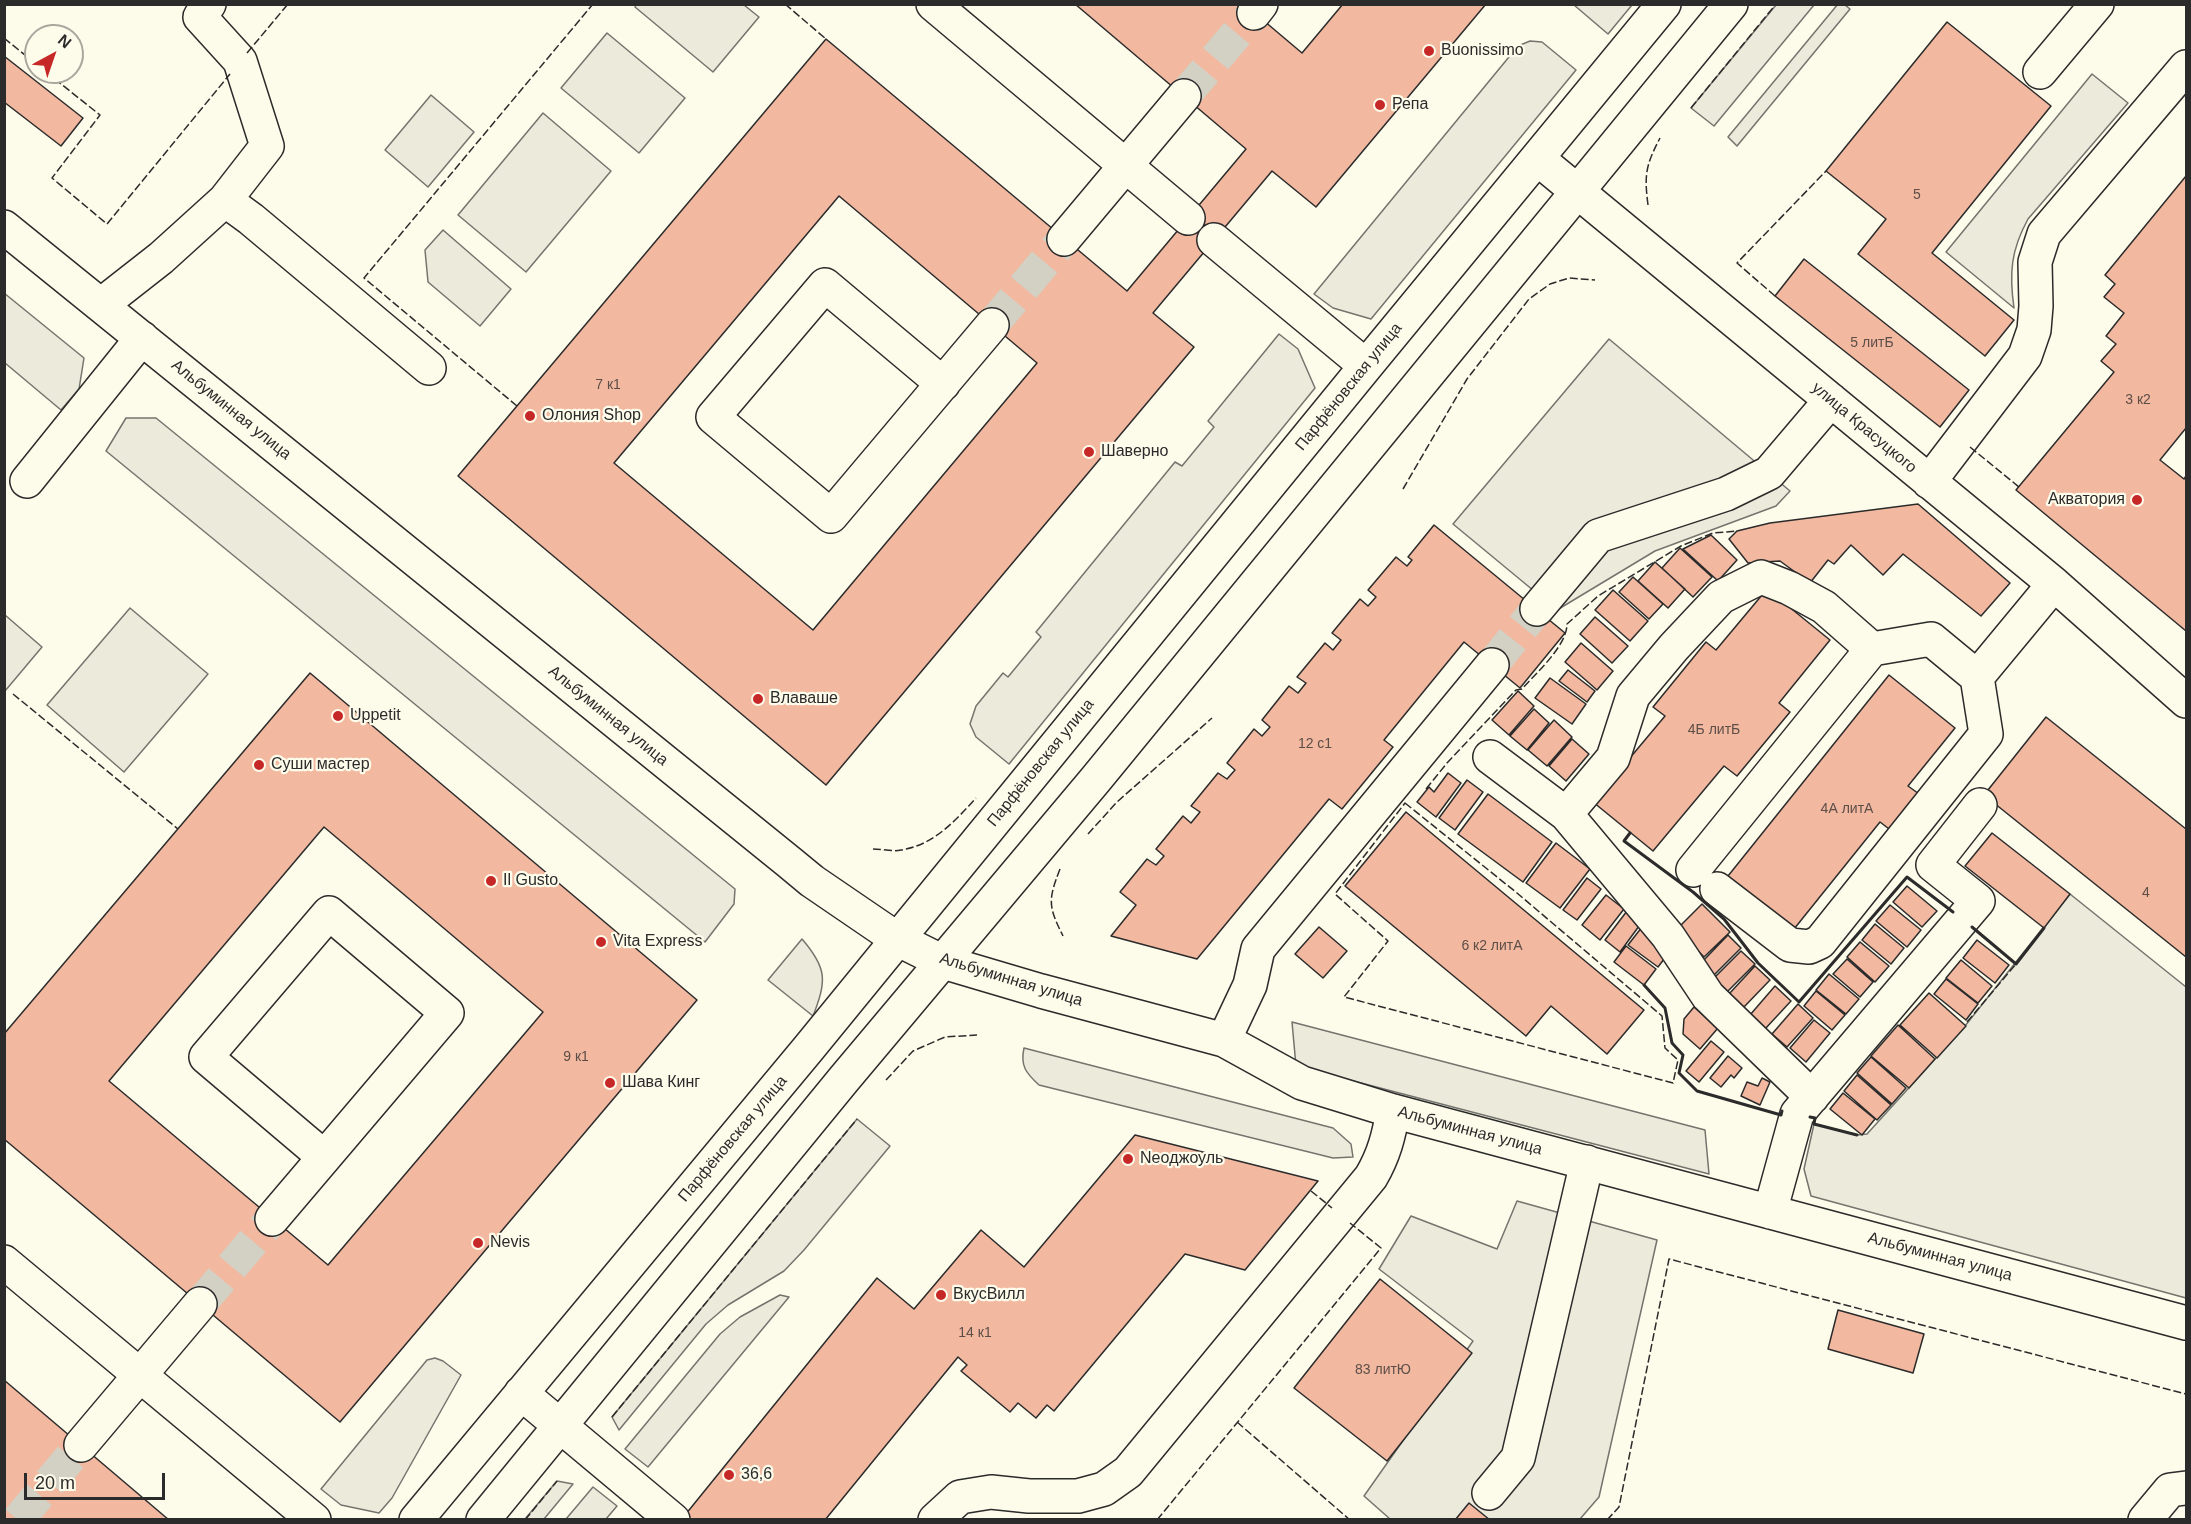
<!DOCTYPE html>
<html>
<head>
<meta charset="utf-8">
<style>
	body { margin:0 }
	#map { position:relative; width:2191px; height:1524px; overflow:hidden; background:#fdfbea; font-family:Helvetica,sans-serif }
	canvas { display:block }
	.frame { position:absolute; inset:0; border:6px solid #2b2b2b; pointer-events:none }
	.north { position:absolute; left:24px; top:24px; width:60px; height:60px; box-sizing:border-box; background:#fdfbea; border:2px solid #a9a89e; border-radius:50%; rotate:40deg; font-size:16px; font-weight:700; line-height:24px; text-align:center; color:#2b2b2b }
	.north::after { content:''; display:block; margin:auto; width:21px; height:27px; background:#c62828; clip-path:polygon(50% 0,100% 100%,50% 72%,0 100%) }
	.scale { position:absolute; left:24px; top:1473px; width:141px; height:27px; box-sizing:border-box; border:3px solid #2b2b2b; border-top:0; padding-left:8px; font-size:18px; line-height:21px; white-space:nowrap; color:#2b2b2b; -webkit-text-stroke:4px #fdfbea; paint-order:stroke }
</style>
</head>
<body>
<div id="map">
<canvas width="2191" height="1524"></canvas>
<div class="frame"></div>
<div class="north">N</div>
<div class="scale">20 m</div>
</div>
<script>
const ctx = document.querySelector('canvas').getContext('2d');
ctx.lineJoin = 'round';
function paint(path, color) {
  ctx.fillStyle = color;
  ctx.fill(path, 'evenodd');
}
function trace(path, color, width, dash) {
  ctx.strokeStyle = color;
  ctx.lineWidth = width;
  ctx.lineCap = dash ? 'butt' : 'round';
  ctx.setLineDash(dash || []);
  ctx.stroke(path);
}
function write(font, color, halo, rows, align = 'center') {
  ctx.font = font + ' Helvetica,sans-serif';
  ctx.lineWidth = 4.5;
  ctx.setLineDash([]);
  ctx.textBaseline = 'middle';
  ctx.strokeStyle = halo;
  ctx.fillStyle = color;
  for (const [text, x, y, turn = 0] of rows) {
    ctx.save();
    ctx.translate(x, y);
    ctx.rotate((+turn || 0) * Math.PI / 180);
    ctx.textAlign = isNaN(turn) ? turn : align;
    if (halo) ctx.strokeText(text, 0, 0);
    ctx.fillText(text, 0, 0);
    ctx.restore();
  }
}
const green = new Path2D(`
	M 1838,4 L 1845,5 L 1850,9 L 1737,146 L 1728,137 Z
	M 636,5 L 744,5 L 759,17 L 713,72 L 635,7 Z
	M 1574,5 L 1632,5 L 1608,34 Z
	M 1776,5 L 1814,5 L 1714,126 L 1691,108 Z
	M 607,33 L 685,98 L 639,153 L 561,88 Z
	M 1530,41 L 1542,42 L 1576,70 L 1371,319 L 1333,308 L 1314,294 L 1518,46 Z
	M 2092,74 L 2128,103 L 2028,219 C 2011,250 2009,273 2014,308 L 1946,252 Z
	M 431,95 L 474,132 L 428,187 L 385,150 Z
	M 543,113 L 611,171 L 526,272 L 458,215 Z
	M 443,230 L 511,289 L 480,326 L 428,282 L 425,250 Z
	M 4,293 L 84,358 L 79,389 L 61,410 L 5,363 Z
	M 1279,334 L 1298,349 L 1315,388 L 1009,764 L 976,737 L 970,724 L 976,706 L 1003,673 L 1008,677 L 1041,637 L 1036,632 L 1175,462 L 1182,466 L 1214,427 L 1208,421 Z
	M 126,418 L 156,418 L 735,889 L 734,904 L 705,942 L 106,451 Z
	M 130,608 L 208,674 L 124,772 L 47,705 Z
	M 5,615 L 42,647 L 5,691 Z
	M 2070,894 L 2186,987 L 2186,1298 L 1811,1196 L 1804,1169 L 1814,1124 L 1857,1135 L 1867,1134 L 1965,1026 Z
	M 802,939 C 827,968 827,980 813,1016 L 768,980 Z
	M 1024,1048 L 1333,1128 L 1351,1144 L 1353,1157 L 1333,1158 L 1039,1085 C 1026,1073 1020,1066 1024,1048 Z
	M 857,1119 L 890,1146 L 804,1250 L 784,1271 L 728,1305 L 706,1324 L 619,1430 L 612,1417 Z
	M 780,1295 L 789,1297 L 648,1467 L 625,1449 L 720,1334 L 740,1317 Z
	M 435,1358 L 443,1361 L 461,1375 L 392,1498 L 379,1513 L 341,1505 L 321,1489 L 427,1360 Z
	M 557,1481 L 573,1484 L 544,1519 L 525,1519 Z
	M 593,1487 L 617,1506 L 606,1519 L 566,1519 Z`);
const parking = new Path2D(`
	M 1609,339 L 1790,491 L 1776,506 L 1655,551 L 1557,610 L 1453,524 Z
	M 1292,1022 L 1705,1130 L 1709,1174 L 1296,1066 Z
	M 1517,1201 L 1657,1240 L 1599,1497 L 1580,1519 L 1390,1519 L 1364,1496 L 1473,1341 L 1379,1269 L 1411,1216 L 1497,1249 Z`);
const building = new Path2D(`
	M 1075,4 L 1244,4 L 1302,53 L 1343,4 L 1486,4 L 1316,207 L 1272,171 L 1153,313 L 1194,347 L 826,785 L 458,476 L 826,39 L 1127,291 L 1246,149 ZM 839,196 L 1037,363 L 813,630 L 614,463 Z
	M 1947,22 L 2051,106 L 1932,253 L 2014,320 L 1985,356 L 1858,254 L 1886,219 L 1826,171 Z
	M 4,56 L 83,118 L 61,146 L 4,102 Z
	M 2186,176 L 2186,428 L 2160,460 L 2184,479 L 2186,476 L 2186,631 L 2016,490 L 2114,372 L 2101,361 L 2116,344 L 2106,336 L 2124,313 L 2104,297 L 2115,284 L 2105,275 Z
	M 1804,259 L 1969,390 L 1940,427 L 1775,296 Z
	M 1918,504 L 2010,583 L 1981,616 L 1903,554 L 1883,575 L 1851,545 L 1834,564 L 1828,560 L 1810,583 L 1780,561 L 1748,563 L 1729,539 L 1737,531 L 1770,523 Z
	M 1434,525 L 1565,633 L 1520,688 L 1464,642 L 1384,740 L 1393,747 L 1342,809 L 1329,799 L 1197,959 L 1111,936 L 1136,905 L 1120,892 L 1147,859 L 1156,865 L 1164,856 L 1156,849 L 1183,816 L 1191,823 L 1200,812 L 1191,806 L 1218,773 L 1227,779 L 1235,770 L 1227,763 L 1254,729 L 1262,736 L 1270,727 L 1262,720 L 1289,686 L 1298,693 L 1306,683 L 1297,677 L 1325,643 L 1333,650 L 1341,640 L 1332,633 L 1360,599 L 1368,606 L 1376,597 L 1368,590 L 1396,557 L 1407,566 L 1412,560 L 1408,557 Z
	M 1711,535 L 1737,560 L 1718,581 L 1683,549 Z
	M 1680,548 L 1712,577 L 1693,597 L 1662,568 Z
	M 1655,562 L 1685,589 L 1668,608 L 1638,581 Z
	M 1633,577 L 1663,604 L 1649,619 L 1619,592 Z
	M 1767,589 L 1830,640 L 1779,703 L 1790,712 L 1737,776 L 1724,766 L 1653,851 L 1593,802 L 1665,716 L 1653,707 L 1706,642 L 1716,650 Z
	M 1613,590 L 1648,621 L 1630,641 L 1595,610 Z
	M 1595,617 L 1628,646 L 1612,663 L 1580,634 Z
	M 1581,643 L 1613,671 L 1597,690 L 1565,662 Z
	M 1568,670 L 1595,691 L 1587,702 L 1559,681 Z
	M 310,673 L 697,1000 L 340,1422 L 4,1139 L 4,1034 ZM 324,827 L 543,1012 L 328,1265 L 109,1081 Z
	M 1889,675 L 1955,728 L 1908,786 L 1922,796 L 1893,832 L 1880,822 L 1790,934 L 1724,881 Z
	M 1550,678 L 1586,704 L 1572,724 L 1535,698 Z
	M 1518,691 L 1534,706 L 1509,735 L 1492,720 Z
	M 1534,709 L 1549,723 L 1527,750 L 1510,736 Z
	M 2046,717 L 2186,829 L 2186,957 L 1984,795 Z
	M 1554,720 L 1572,737 L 1547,766 L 1528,750 Z
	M 1572,739 L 1589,754 L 1566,781 L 1549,766 Z
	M 1448,773 L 1461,783 L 1436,817 L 1417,802 L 1429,787 L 1434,792 Z
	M 1467,780 L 1483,792 L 1455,830 L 1439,818 Z
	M 1488,794 L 1552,842 L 1523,882 L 1458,834 Z
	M 1406,812 L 1644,1010 L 1607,1054 L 1551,1006 L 1526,1036 L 1345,886 Z
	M 1992,833 L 2070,894 L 2044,928 L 1965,866 Z
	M 1556,843 L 1590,869 L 1560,908 L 1526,883 Z
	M 1587,878 L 1601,889 L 1577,920 L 1563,910 Z
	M 1907,886 L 1937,911 L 1922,927 L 1893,902 Z
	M 1606,895 L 1624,909 L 1600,940 L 1582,925 Z
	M 1702,904 L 1730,932 L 1704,957 L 1677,929 Z
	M 1890,905 L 1921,930 L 1907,947 L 1876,921 Z
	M 1627,911 L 1642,922 L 1620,952 L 1605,940 Z
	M 1875,924 L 1904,948 L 1891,964 L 1862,940 Z
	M 1319,927 L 1347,951 L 1323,978 L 1295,954 Z
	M 1642,927 L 1671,950 L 1658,967 L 1628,945 Z
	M 1728,935 L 1741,948 L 1714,975 L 1701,963 Z
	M 1977,940 L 2009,965 L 1995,983 L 1963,958 Z
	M 1860,942 L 1889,966 L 1875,982 L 1847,957 Z
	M 1626,946 L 1656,969 L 1644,985 L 1614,962 Z
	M 1741,951 L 1755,964 L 1727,992 L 1714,978 Z
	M 1847,959 L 1873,982 L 1860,997 L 1833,974 Z
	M 1961,960 L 1992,986 L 1978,1003 L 1946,978 Z
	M 1755,966 L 1770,980 L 1743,1008 L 1729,994 Z
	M 1829,974 L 1859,999 L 1846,1014 L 1816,990 Z
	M 1946,979 L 1978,1004 L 1966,1020 L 1934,994 Z
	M 1775,986 L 1791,1001 L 1765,1029 L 1750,1015 Z
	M 1816,991 L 1845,1015 L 1832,1030 L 1804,1006 Z
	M 1929,993 L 1966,1026 L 1937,1058 L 1900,1025 Z
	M 1798,1004 L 1813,1018 L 1787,1047 L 1772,1034 Z
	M 1694,1007 L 1718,1028 L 1700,1049 L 1683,1034 L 1684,1019 Z
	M 1814,1020 L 1830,1033 L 1806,1062 L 1790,1048 Z
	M 1898,1025 L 1935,1059 L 1909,1088 L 1871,1056 Z
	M 1711,1041 L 1724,1052 L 1699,1082 L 1686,1071 Z
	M 1728,1056 L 1742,1068 L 1734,1078 L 1731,1075 L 1721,1087 L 1710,1078 Z
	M 1871,1057 L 1906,1088 L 1892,1104 L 1857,1073 Z
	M 1857,1075 L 1891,1105 L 1877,1120 L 1844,1091 Z
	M 1762,1078 L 1770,1082 L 1760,1105 L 1741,1096 L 1747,1082 L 1758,1086 Z
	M 1843,1093 L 1875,1119 L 1862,1135 L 1830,1109 Z
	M 1135,1135 L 1318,1181 L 1245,1270 L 1185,1254 L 1054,1411 L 1047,1405 L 1036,1418 L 1018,1403 L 1010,1412 L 961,1371 L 967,1365 L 958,1357 L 825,1520 L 681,1520 L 877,1278 L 914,1309 L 981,1230 L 1024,1267 Z
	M 1380,1279 L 1472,1353 L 1387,1461 L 1294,1388 Z
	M 1838,1310 L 1924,1334 L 1913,1373 L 1828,1349 Z
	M 4,1380 L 169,1520 L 4,1520 Z
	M 1469,1503 L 1490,1520 L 1455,1520 Z`);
const minorTunnel = new Path2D(`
	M 1184,96 L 1254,13
	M 992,325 L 1064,239
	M 1492,665 L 1537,609
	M 200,1304 L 272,1219
	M 18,1520 L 81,1445`);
const minor = new Path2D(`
	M 933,4 L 1188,218
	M 1254,13 L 1261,4
	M 2040,72 L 2097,4
	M 1538,159 L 2054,584 L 2186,701
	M 225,200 L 251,219 L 429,368
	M 4,227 L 789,862 L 812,881 L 897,939 L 943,962 L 1041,991 L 1224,1040 L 1302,1083 L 1393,1111 L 2186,1323
	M 1064,239 L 1184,96
	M 1214,240 L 1366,366
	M 101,305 L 161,258 L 225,200 L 267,146 L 240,61 L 200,17 L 209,4
	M 943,384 L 825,285 L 713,417 L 831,516 L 992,325
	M 27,481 L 142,338
	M 1929,482 L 2025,356 L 2034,330 L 2036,306 L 2035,262 L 2044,234 L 2186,67
	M 1537,609 L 1598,536 L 1726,494 L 1769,473 L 1831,400
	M 1490,757 L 1566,814 L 1668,936 L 1708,996 L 1812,1097
	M 1566,814 L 1613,758 L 1633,696 L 1674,647 L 1721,597 L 1761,577 L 1789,588 L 1824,607 L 1872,649 L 1931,639 L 1977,677 L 2054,584
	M 1693,870 L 1872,649
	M 1717,889 L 1790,945 L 1809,947 L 1820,942 L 1986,734 L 1977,677
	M 1224,1040 L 1250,985 L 1258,949 L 1492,665
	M 1770,1212 L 1797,1114 L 1978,901 L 1933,865 L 1980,805
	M 272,1219 L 447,1013 L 329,913 L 206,1057 L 324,1157
	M 4,1262 L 314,1520
	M 521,1393 L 673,1520
	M 81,1445 L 200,1304
	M 1489,1493 L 1518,1458 L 1587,1162
	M 416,1520 L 808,1049 L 1366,366 L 1664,4
	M 483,1520 L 844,1079 L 1096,779 L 1731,4
	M 935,1520 L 960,1497 L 991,1492 L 1029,1496 L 1078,1496 L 1104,1489 L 1128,1472 L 1371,1177 C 1384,1155 1389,1135 1393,1111
	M 2145,1520 L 2170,1490 L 2186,1488`);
const fence = new Path2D(`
	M 785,4 L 826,39
	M 4,38 L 36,64
	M 247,53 L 288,4
	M 46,72 L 100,115 L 52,178 L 107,224 L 230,74
	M 1691,108 L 1776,4
	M 1648,205 C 1644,174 1646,165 1660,138
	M 1775,296 L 1737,263 L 1826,171
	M 517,406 L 364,278 L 593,4
	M 1970,447 L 2019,487
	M 1403,489 L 1467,379 L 1529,299 L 1550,284 L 1569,278 L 1595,280
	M 13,694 L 178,829
	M 1426,789 L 1447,763 L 1516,690 L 1522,689 C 1536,673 1567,646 1567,624 L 1598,596 L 1681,546 L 1713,533 L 1737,531
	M 1405,803 L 1517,893 L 1662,1016 L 1665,1048 L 1678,1060 L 1673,1083 L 1344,997 L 1388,941 L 1335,894 Z
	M 1088,834 L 1117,802 L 1212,718
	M 873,849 C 882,849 893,852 901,850 C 934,845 955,821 976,798
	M 1060,869 C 1048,900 1048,906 1063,936
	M 1967,1022 L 2016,964
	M 886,1080 L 913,1051 L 945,1037 L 977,1035
	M 1311,1191 L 1332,1208
	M 612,1417 L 857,1119
	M 1237,1422 L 1350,1520
	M 525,1520 L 557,1481
	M 1157,1520 L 1381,1248 L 1350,1223
	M 1607,1520 L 1619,1507 L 1669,1259 L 2186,1394`);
const wall = new Path2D(`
	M 1630,833 L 1624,841 L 1693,892 L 1724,919 L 1758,963 L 1799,1002 L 1907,877 L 1953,912
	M 1972,927 L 2016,964 L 2044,928
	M 1644,985 L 1665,1008 L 1672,1043 L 1683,1055 L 1679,1073 L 1697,1091 L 1781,1115 L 1782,1111
	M 1810,1117 L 1815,1118 L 1814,1124 L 1857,1135`);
const markers = [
	[1429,51,6,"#c62828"],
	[1380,105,6,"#c62828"],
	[530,416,6,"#c62828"],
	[1089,452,6,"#c62828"],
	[2137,500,6,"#c62828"],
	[758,699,6,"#c62828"],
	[338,716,6,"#c62828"],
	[259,765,6,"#c62828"],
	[491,881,6,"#c62828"],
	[601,942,6,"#c62828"],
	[610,1083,6,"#c62828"],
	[1128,1159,6,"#c62828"],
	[478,1243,6,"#c62828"],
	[941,1295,6,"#c62828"],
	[729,1475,6,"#c62828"]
];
const numberNames = [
	["5",1917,195],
	["5 литБ",1872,343],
	["7 к1",608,385],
	["3 к2",2138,400],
	["4Б литБ",1714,730],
	["12 с1",1315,744],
	["4А литА",1847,809],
	["4",2146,893],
	["6 к2 литА",1492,946],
	["9 к1",576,1057],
	["14 к1",975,1333],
	["83 литЮ",1383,1370]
];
const poiNames = [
	["Buonissimo",1441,51],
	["Репа",1392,105],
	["Олония Shop",542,416],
	["Шаверно",1101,452],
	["Акватория",2125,500,"right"],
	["Влаваше",770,699],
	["Uppetit",350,716],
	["Суши мастер",271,765],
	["Il Gusto",503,881],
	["Vita Express",613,942],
	["Шава Кинг",622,1083],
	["Neoджоуль",1140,1159],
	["Nevis",490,1243],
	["ВкусВилл",953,1295],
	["36,6",741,1475]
];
const streetNames = [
	["Парфёновская улица",1349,387,-51],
	["Альбуминная улица",231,410,39],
	["улица Красуцкого",1864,428,40],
	["Альбуминная улица",608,716,39],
	["Парфёновская улица",1041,763,-51],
	["Альбуминная улица",1011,980,17],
	["Альбуминная улица",1470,1131,15],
	["Парфёновская улица",733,1139,-50],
	["Альбуминная улица",1940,1257,15]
];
paint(green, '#ecebdb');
trace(green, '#74746e', 1.5);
paint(parking, '#eceadb');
trace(parking, '#74746e', 1.5);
paint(building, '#f2b8a0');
trace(building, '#2b2b2b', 1.5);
trace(minorTunnel, '#d3d1c4', 33, [33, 16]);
trace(minor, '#2b2b2b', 36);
trace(minor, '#fdfbea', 33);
trace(fence, '#2b2b2b', 1.5, [8, 3]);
trace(wall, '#2b2b2b', 3);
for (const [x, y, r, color] of markers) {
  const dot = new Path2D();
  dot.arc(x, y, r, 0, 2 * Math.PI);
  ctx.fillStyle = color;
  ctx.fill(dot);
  trace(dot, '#fdfbea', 2);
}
write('14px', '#5d4e48', null, numberNames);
write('16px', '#2b2b2b', '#fdfbea', poiNames, 'left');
write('16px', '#2b2b2b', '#fdfbea', streetNames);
</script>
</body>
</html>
